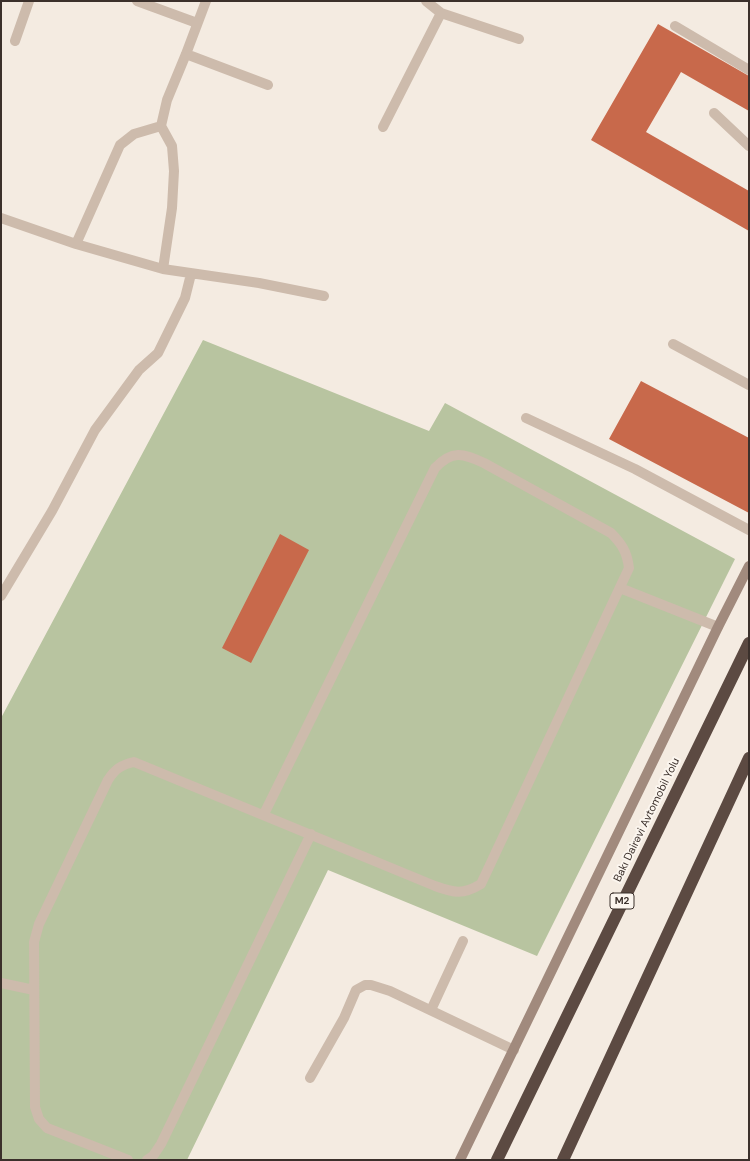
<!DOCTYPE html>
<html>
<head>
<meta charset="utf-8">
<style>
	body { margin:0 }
	#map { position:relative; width:750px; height:1161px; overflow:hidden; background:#f4ebe1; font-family:"DM Sans",sans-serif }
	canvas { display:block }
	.frame { position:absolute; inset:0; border:2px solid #3b302b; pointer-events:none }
</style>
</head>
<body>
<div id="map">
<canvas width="750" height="1161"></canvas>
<div class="frame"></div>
</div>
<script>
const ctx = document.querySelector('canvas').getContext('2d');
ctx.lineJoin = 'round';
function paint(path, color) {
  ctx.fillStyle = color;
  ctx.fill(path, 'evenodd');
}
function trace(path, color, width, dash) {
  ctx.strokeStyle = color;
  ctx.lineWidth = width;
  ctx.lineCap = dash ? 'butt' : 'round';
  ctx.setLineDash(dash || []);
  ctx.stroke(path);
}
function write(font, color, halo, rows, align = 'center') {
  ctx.font = font + ' "DM Sans",sans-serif';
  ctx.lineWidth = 4;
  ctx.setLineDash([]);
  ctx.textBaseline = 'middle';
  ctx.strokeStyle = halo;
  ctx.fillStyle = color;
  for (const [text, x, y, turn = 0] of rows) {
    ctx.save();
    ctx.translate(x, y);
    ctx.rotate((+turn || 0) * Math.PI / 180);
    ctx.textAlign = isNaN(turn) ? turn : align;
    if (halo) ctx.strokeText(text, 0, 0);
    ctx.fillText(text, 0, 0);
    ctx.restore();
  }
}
const green = new Path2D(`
	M 203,340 L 429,431 L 445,403 L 735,559 L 537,956 L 328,870 L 187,1160 L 1,1160 L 1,718 Z`);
const building = new Path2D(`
	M 658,24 L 749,76 L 749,111 L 681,72 L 646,132 L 749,191 L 749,231 L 591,140 Z
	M 641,381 L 749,438 L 749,513 L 609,439 Z
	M 280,534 L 309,550 L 251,663 L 222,648 Z`);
const service = new Path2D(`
	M 675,26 L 749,70
	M 714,113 L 749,146
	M 673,344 L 749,385
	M 526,418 L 635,469 L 749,530
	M 620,588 L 718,627
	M 1,983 L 34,990
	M 431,1010 L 463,941
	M 128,1160 L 47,1128 L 39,1119 L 35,1107 L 34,942 L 39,924 L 108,780 C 115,769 121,765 134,762 L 435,886 C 454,893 463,895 481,884 L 629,568 C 627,552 622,544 611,533 L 484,463 C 463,453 452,450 435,468 L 264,814
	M 147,1160 L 153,1156 L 161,1144 L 311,834`);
const minor = new Path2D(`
	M 137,1 L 197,23
	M 441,13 L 519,39
	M 15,41 L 29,1
	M 186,54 L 268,85
	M 383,127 L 441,13 L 426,1
	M 1,218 L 76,244 L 163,269 L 259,283 L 324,296
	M 76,244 L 120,145 L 134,134 L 161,126
	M 163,269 L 172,208 L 174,171 L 172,146 L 161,126 L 167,100 L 186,54 L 206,1
	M 1,596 L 52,511 L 95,430 L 139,370 L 158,353 L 185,298 L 191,274
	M 310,1078 L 344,1018 L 356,990 L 365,985 L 371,985 L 390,991 L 514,1050`);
const secondary = new Path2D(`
	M 460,1160 L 718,627 L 749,566`);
const motorway = new Path2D(`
	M 497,1160 L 749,643
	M 563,1160 L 749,758`);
const shields = [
	[622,901,24]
];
const shieldNames = [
	["M2",622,901]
];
const streetNames = [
	["Bakı Dairəvi Avtomobil Yolu",647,820,-64]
];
paint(green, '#b8c4a0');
paint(building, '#c8694b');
trace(service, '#cdbbac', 10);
trace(minor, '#cdbbac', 10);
trace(secondary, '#a18a7d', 10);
trace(motorway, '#5c4a42', 12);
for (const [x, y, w] of shields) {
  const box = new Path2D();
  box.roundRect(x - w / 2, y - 8, w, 16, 3);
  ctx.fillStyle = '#fbf5ee';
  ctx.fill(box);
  trace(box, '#3b302b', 1);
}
write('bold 10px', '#3b302b', null, shieldNames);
write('11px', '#3b302b', '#fbf5ee', streetNames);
</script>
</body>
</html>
